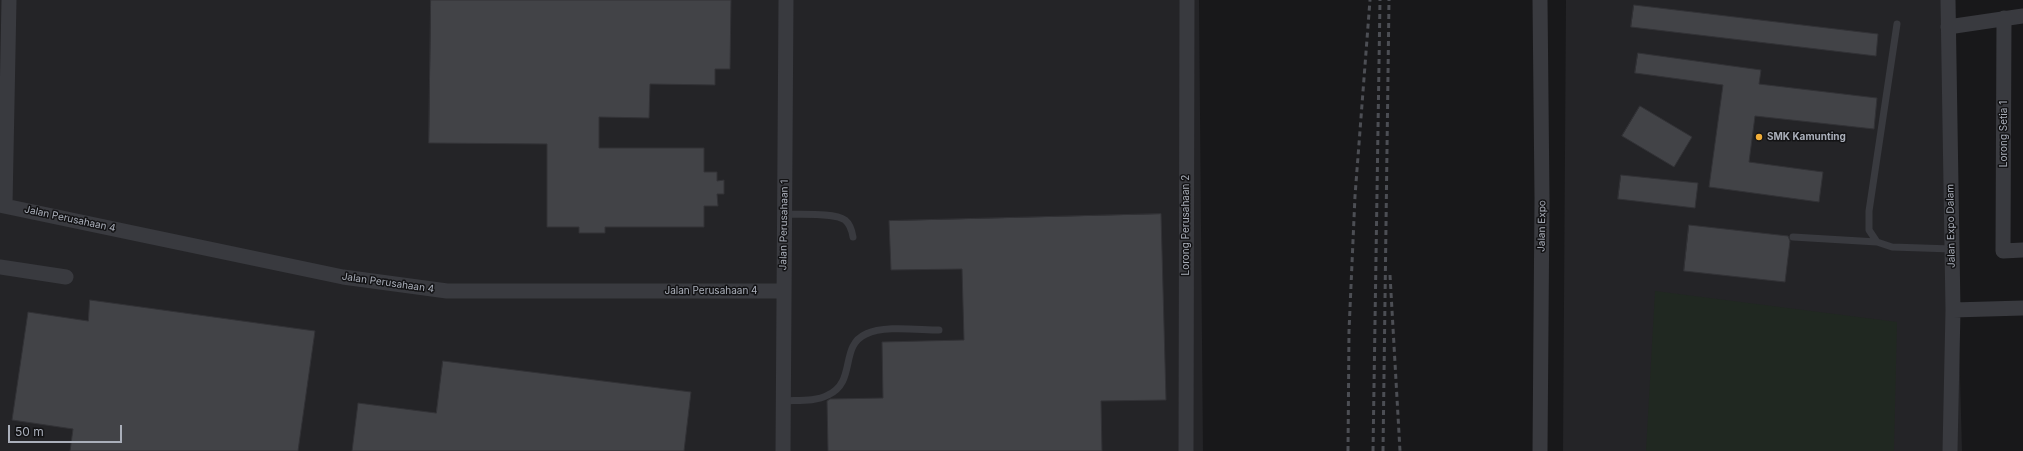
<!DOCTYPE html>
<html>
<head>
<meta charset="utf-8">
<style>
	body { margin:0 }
	#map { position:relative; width:2023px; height:451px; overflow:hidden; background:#18181a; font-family:Inter,sans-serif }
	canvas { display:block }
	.scale { position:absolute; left:8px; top:425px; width:114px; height:18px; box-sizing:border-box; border:2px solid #aaafba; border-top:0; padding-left:5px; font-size:12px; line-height:14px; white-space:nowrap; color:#aaafba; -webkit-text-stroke:3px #131315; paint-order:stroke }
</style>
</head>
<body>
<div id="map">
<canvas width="2023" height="451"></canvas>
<div class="scale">50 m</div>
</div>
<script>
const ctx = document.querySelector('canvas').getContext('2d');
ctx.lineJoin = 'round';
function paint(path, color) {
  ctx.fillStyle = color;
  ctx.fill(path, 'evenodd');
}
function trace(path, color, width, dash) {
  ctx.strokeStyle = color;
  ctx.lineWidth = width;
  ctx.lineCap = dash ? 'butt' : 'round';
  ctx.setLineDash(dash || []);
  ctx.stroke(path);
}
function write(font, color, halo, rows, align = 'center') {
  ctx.font = font + ' Inter,sans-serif';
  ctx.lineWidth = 3;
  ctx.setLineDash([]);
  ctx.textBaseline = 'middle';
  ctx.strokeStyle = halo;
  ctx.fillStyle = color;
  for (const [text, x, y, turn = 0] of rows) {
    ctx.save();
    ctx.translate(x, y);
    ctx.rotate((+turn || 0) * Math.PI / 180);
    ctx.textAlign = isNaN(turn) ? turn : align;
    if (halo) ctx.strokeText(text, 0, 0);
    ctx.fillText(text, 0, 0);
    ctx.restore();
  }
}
const built = new Path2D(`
	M 0,0 L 1199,0 L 1203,451 L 0,451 Z
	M 1566,0 L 1950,0 L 1962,451 L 1563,451 Z`);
const green = new Path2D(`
	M 1655,291 L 1897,322 L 1894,451 L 1646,451 Z`);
const building = new Path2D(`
	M 431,0 L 731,0 L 730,69 L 715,69 L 715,85 L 650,84 L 649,118 L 599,117 L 599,148 L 704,148 L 704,172 L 717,172 L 717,181 L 724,180 L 724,194 L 717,194 L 718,206 L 704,206 L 704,227 L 605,227 L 605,233 L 579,233 L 579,227 L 547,227 L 547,144 L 429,143 Z
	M 1634,5 L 1878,34 L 1876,56 L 1631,27 Z
	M 1638,53 L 1761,70 L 1759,84 L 1877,98 L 1874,129 L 1755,116 L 1749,162 L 1823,172 L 1819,202 L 1709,187 L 1723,85 L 1635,73 Z
	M 1640,106 L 1692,137 L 1674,167 L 1622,136 Z
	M 1621,175 L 1698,183 L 1695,208 L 1618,199 Z
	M 1161,214 L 1166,400 L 1101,401 L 1102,451 L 828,451 L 827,401 L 830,399 L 883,398 L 882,342 L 964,340 L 962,269 L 891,270 L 889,221 Z
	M 1689,225 L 1788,236 L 1790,241 L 1785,282 L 1684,271 Z
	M 90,300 L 315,331 L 298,451 L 70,451 L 73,429 L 12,420 L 28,312 L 88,321 Z
	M 443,361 L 691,392 L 684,451 L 352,451 L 358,403 L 436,413 Z`);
const service = new Path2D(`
	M 1897,24 L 1869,211 L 1869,230 L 1877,242 L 1892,247 L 1952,249
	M 784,214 C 798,215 834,212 845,220 C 850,224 852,231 853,237
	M 1793,237 L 1877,242
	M 783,401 C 797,400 815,402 828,395 C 857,382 839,346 866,334 C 884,325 919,330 939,330`);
const minor = new Path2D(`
	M 1540,0 L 1542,198 L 1540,451
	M 1948,0 L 1953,310 L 1950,451
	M 2004,18 L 2003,251 L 2023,250
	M 1948,27 L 2023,16
	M 0,205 L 343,277 L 447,291 L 783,291
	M 5,205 L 9,0
	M 0,267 L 66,277
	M 1953,310 L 2023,308
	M 783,451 L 786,0
	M 1186,451 L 1187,0`);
const rail = new Path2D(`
	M 1390,275 L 1400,451
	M 1348,451 L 1349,331 L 1355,196 L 1370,0
	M 1373,451 L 1380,0
	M 1383,451 L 1389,0`);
const markers = [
	[1759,137,4,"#f2ae38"]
];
const streetNames = [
	["Lorong Setia 1",2004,134,-90],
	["Jalan Perusahaan 4",70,219,12],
	["Jalan Perusahaan 1",784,225,-89],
	["Lorong Perusahaan 2",1186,225,-90],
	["Jalan Expo",1542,226,-89],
	["Jalan Expo Dalam",1951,226,-91],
	["Jalan Perusahaan 4",388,283,8],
	["Jalan Perusahaan 4",711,291]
];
const poiNames = [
	["SMK Kamunting",1767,137]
];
paint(built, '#242427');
paint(green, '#202821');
paint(building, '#424347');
trace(building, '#323236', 1);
trace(service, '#393a3f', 7);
trace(minor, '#393a3f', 15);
trace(rail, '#4c4e54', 3, [5, 4]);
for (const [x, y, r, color] of markers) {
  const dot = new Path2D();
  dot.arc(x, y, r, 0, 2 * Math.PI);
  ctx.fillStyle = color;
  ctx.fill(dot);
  trace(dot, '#131315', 1.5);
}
write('10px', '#aaafba', '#131315', streetNames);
write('bold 10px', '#aaafba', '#131315', poiNames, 'left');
</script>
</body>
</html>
